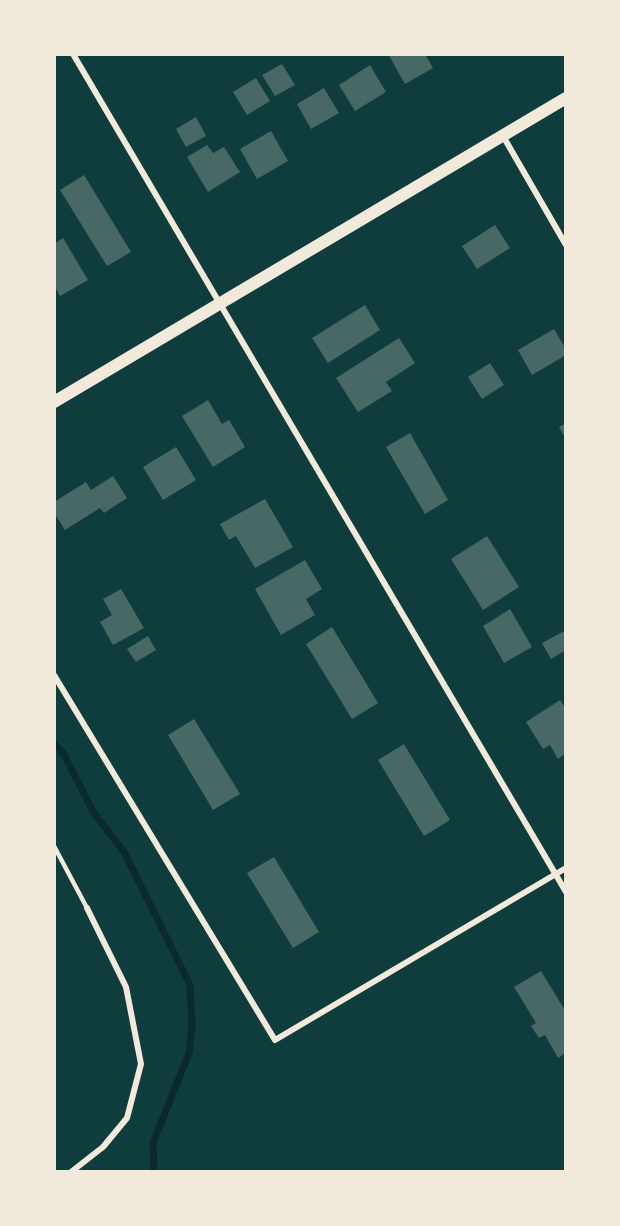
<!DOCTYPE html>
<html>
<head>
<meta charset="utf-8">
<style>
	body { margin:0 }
	#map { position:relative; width:620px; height:1226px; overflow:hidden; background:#0f3d3e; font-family:"Work Sans",sans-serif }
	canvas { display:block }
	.frame { position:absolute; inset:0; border:56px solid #f1e9da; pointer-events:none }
</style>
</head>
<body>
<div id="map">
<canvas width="620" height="1226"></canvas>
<div class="frame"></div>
</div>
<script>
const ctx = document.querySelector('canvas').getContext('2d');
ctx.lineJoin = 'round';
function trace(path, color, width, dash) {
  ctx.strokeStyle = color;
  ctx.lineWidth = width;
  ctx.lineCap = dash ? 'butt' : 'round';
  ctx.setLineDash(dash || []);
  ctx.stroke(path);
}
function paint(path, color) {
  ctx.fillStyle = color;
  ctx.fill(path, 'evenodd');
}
const stream = new Path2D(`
	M 54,743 L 63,753 L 94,813 L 124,852 L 190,985 L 192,1025 L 189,1053 L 153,1143 L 154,1172`);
const building = new Path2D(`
	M 388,54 L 425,54 L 433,68 L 405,84 Z
	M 282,64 L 295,85 L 275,96 L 262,75 Z
	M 370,65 L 386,92 L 355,111 L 339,85 Z
	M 256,78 L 270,101 L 247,115 L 233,92 Z
	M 324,88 L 339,113 L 311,129 L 297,104 Z
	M 196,117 L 206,136 L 186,147 L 176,129 Z
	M 271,131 L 288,161 L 257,179 L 240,149 Z
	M 207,145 L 213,153 L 224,147 L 240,172 L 208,192 L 187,157 Z
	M 84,175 L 131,252 L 107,266 L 60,190 Z
	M 495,225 L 510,248 L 477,269 L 462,246 Z
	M 63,238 L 88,280 L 60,296 L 54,285 L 54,244 Z
	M 365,305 L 380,330 L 328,363 L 312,338 Z
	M 554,329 L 566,349 L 566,355 L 532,375 L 518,350 Z
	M 399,338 L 415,363 L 386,382 L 392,391 L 358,412 L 336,378 Z
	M 490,363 L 504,385 L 482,399 L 468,377 Z
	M 208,400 L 222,424 L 229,420 L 245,447 L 213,467 L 182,416 Z
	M 566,423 L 566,439 L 559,427 Z
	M 410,433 L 448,500 L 425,514 L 386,447 Z
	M 176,447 L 196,480 L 163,500 L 143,467 Z
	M 113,476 L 127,498 L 104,513 L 100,508 L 65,530 L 54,513 L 54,502 L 86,482 L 91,490 Z
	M 265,499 L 293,547 L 255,568 L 236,536 L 229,540 L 220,524 Z
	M 487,536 L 519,587 L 483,610 L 451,559 Z
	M 305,560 L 322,589 L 306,599 L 315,615 L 281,635 L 255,589 Z
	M 121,589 L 144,628 L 113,645 L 100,622 L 112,615 L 103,599 Z
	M 510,609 L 532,647 L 504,663 L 483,626 Z
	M 332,627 L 378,703 L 352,719 L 306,644 Z
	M 566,630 L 566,650 L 551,659 L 542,643 Z
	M 148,636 L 156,650 L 136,662 L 127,649 Z
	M 560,700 L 566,709 L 566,753 L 558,759 L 550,745 L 543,749 L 526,722 Z
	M 194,719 L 240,794 L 213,810 L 168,735 Z
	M 404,744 L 450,820 L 424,836 L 378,760 Z
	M 274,857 L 319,932 L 293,948 L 247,873 Z
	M 541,971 L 566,1012 L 566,1053 L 558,1058 L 545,1035 L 539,1038 L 531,1026 L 536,1023 L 514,987 Z`);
const service = new Path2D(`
	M 54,846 L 87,908`);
const minor = new Path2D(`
	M 73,54 L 566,892
	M 503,136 L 566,245
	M 54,675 L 275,1040 L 566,868
	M 71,1172 L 103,1147 L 127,1118 L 141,1064 L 126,987 L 87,908`);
const secondary = new Path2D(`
	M 54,402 L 566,98`);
trace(stream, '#0a2a2b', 7);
paint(building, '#486865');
trace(service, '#f1e9da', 4.5);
trace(minor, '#f1e9da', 6);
trace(secondary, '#f1e9da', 12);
</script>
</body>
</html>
